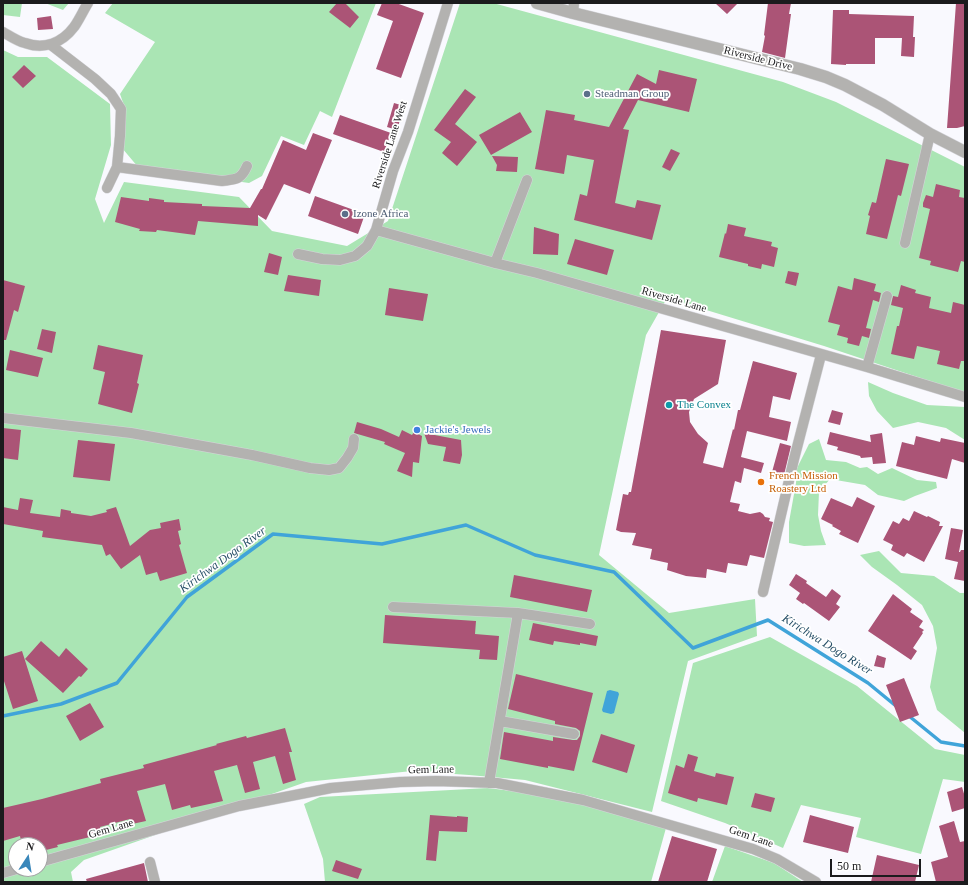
<!DOCTYPE html>
<html>
<head>
<meta charset="utf-8">
<style>
	body { margin:0 }
	#map { position:relative; width:968px; height:885px; overflow:hidden; background:#f9f9fe; font-family:Georgia,serif }
	canvas { display:block }
	.frame { position:absolute; inset:0; border:4px solid #1b1b1d; pointer-events:none }
	.north { position:absolute; left:8px; top:837px; width:40px; height:40px; box-sizing:border-box; background:#fff; border:1px solid #a4a4a5; border-radius:50%; rotate:12deg; font-size:11px; font-weight:700; line-height:16px; text-align:center; color:#1b1b1d }
	.north::after { content:''; display:block; margin:auto; width:14px; height:18px; background:#3a87ba; clip-path:polygon(50% 0,100% 100%,50% 72%,0 100%) }
	.scale { position:absolute; left:830px; top:859px; width:91px; height:18px; box-sizing:border-box; border:2px solid #1b1b1d; border-top:0; padding-left:5px; font-size:12px; line-height:14px; white-space:nowrap; color:#1b1b1d; -webkit-text-stroke:3px #fff; paint-order:stroke }
</style>
</head>
<body>
<div id="map">
<canvas width="968" height="885"></canvas>
<div class="frame"></div>
<div class="north">N</div>
<div class="scale">50 m</div>
</div>
<script>
const ctx = document.querySelector('canvas').getContext('2d');
ctx.lineJoin = 'round';
function paint(path, color) {
  ctx.fillStyle = color;
  ctx.fill(path, 'evenodd');
}
function trace(path, color, width, dash) {
  ctx.strokeStyle = color;
  ctx.lineWidth = width;
  ctx.lineCap = dash ? 'butt' : 'round';
  ctx.setLineDash(dash || []);
  ctx.stroke(path);
}
function write(font, color, halo, rows, align = 'center') {
  ctx.font = font + ' Georgia,serif';
  ctx.lineWidth = 3.5;
  ctx.setLineDash([]);
  ctx.textBaseline = 'middle';
  ctx.strokeStyle = halo;
  ctx.fillStyle = color;
  for (const [text, x, y, turn = 0] of rows) {
    ctx.save();
    ctx.translate(x, y);
    ctx.rotate((+turn || 0) * Math.PI / 180);
    ctx.textAlign = isNaN(turn) ? turn : align;
    if (halo) ctx.strokeText(text, 0, 0);
    ctx.fillText(text, 0, 0);
    ctx.restore();
  }
}
const green = new Path2D(`
	M 3,3 L 22,3 L 20,17 L 3,15 Z
	M 45,3 L 69,3 L 63,10 Z
	M 113,3 L 376,3 L 332,117 L 320,111 L 304,145 L 281,136 L 262,176 L 249,183 L 138,167 L 122,148 L 126,111 L 120,94 L 155,42 L 105,13 Z
	M 460,3 L 493,3 L 783,82 L 836,102 L 965,167 L 965,393 L 824,346 L 667,298 L 646,335 L 599,555 L 669,613 L 755,599 L 757,636 L 688,661 L 652,812 L 525,780 L 469,775 L 412,771 L 306,782 L 84,860 L 71,872 L 73,882 L 3,882 L 3,50 L 18,57 L 47,57 L 110,104 L 111,145 L 95,199 L 104,223 L 124,182 L 239,197 L 272,231 L 347,246 L 388,221 ZM 16,845 L 40,845 L 40,869 L 16,869 Z
	M 868,382 L 893,393 L 927,405 L 965,407 L 965,440 L 946,428 L 918,422 L 893,428 L 877,411 L 869,396 Z
	M 819,439 L 826,460 L 846,462 L 860,468 L 867,467 L 878,474 L 892,468 L 917,480 L 936,482 L 937,488 L 915,496 L 904,501 L 878,495 L 865,485 L 830,479 L 819,492 L 818,515 L 821,531 L 826,545 L 804,546 L 789,543 L 789,522 L 796,483 L 797,468 L 809,444 Z
	M 879,551 L 901,573 L 934,576 L 960,593 L 965,593 L 965,733 L 937,710 L 930,687 L 937,648 L 933,626 L 922,605 L 897,585 L 872,567 L 860,555 Z
	M 770,637 L 857,686 L 935,749 L 965,755 L 965,782 L 943,779 L 921,854 L 856,837 L 861,818 L 801,805 L 783,848 L 725,823 L 661,801 L 693,663 Z
	M 488,788 L 528,793 L 579,803 L 666,828 L 651,882 L 325,882 L 323,859 L 304,804 L 320,797 Z
	M 725,846 L 774,863 L 803,882 L 712,882 Z`);
const water = new Path2D(`
	M 610,690 L 618,692 L 619,694 L 614,713 L 611,714 L 603,712 L 602,710 L 607,691 Z`);
const stream = new Path2D(`
	M 3,716 L 61,704 L 117,683 L 187,597 L 273,534 L 382,544 L 466,525 L 535,555 L 614,572 L 693,648 L 768,620 L 868,683 L 896,706
	M 909,716 L 941,742 L 965,746`);
const building = new Path2D(`
	M 337,3 L 345,3 L 359,17 L 350,28 L 329,12 Z
	M 382,3 L 396,3 L 424,13 L 401,78 L 376,69 L 393,21 L 377,15 Z
	M 715,3 L 738,3 L 727,14 Z
	M 768,3 L 791,3 L 789,14 L 791,14 L 785,58 L 762,52 L 765,36 L 764,35 Z
	M 956,3 L 965,3 L 965,126 L 957,128 L 947,128 Z
	M 833,10 L 849,10 L 849,14 L 914,16 L 913,37 L 915,37 L 914,57 L 901,56 L 902,38 L 875,38 L 875,64 L 846,64 L 846,65 L 831,64 Z
	M 51,16 L 53,29 L 38,30 L 37,18 Z
	M 24,65 L 36,76 L 23,88 L 12,77 Z
	M 659,70 L 697,79 L 689,112 L 638,100 L 623,129 L 629,130 L 615,203 L 635,208 L 637,200 L 661,205 L 652,240 L 574,220 L 580,194 L 587,196 L 594,160 L 567,155 L 564,174 L 535,169 L 546,110 L 575,115 L 574,120 L 609,127 L 637,74 L 656,84 Z
	M 465,89 L 476,97 L 455,124 L 477,142 L 457,166 L 442,153 L 451,142 L 434,130 Z
	M 394,103 L 404,106 L 397,130 L 387,127 Z
	M 520,112 L 532,132 L 491,155 L 479,135 Z
	M 340,115 L 391,133 L 384,152 L 333,134 Z
	M 313,133 L 332,140 L 310,194 L 284,184 L 266,220 L 258,215 L 258,226 L 198,221 L 195,235 L 157,230 L 156,232 L 139,231 L 140,229 L 115,222 L 121,197 L 149,201 L 149,198 L 164,200 L 164,202 L 202,204 L 202,206 L 250,208 L 261,189 L 262,189 L 283,140 L 306,150 Z
	M 671,149 L 680,153 L 670,171 L 662,167 Z
	M 492,156 L 518,157 L 517,172 L 496,171 L 497,165 Z
	M 886,159 L 909,164 L 901,196 L 898,195 L 887,239 L 866,234 L 870,216 L 868,215 L 872,202 L 876,203 Z
	M 936,184 L 960,190 L 959,197 L 965,198 L 965,262 L 961,261 L 958,272 L 930,265 L 931,261 L 919,258 L 930,209 L 923,207 L 923,203 L 926,195 L 933,197 Z
	M 315,196 L 365,214 L 358,234 L 308,216 Z
	M 728,224 L 746,228 L 744,236 L 772,242 L 771,246 L 778,248 L 774,267 L 762,264 L 761,269 L 748,266 L 748,264 L 719,257 L 725,233 L 726,234 Z
	M 534,227 L 559,234 L 558,255 L 533,254 Z
	M 575,239 L 614,250 L 607,275 L 567,264 Z
	M 269,253 L 282,257 L 278,275 L 264,272 Z
	M 788,271 L 799,273 L 796,286 L 785,283 Z
	M 288,275 L 321,280 L 319,296 L 284,291 Z
	M 854,278 L 876,284 L 874,291 L 881,293 L 879,302 L 873,300 L 866,328 L 871,329 L 869,338 L 862,336 L 859,346 L 847,343 L 848,338 L 837,335 L 840,325 L 828,322 L 838,286 L 852,290 Z
	M 3,280 L 25,286 L 18,312 L 14,310 L 6,340 L 3,340 Z
	M 901,285 L 916,290 L 915,293 L 931,297 L 929,308 L 951,313 L 953,302 L 965,305 L 965,361 L 961,361 L 959,369 L 937,364 L 940,351 L 917,346 L 914,359 L 891,354 L 897,326 L 899,326 L 903,308 L 891,305 L 893,296 L 898,297 Z
	M 389,288 L 428,294 L 423,321 L 385,315 Z
	M 42,329 L 56,332 L 52,353 L 37,349 Z
	M 661,330 L 726,340 L 718,384 L 694,399 L 689,412 L 690,422 L 698,434 L 708,443 L 703,463 L 723,468 L 733,429 L 734,430 L 738,410 L 740,410 L 753,361 L 797,373 L 790,400 L 773,396 L 769,417 L 791,422 L 787,441 L 747,431 L 741,457 L 764,463 L 761,473 L 744,468 L 741,483 L 735,481 L 730,502 L 740,504 L 738,511 L 750,514 L 760,512 L 763,514 L 765,517 L 770,518 L 769,521 L 773,522 L 764,558 L 750,555 L 747,566 L 728,563 L 726,573 L 707,569 L 706,578 L 686,576 L 667,570 L 668,563 L 650,559 L 652,549 L 632,545 L 636,533 L 621,532 L 616,530 L 623,494 L 628,495 L 629,492 L 631,492 Z
	M 98,345 L 143,355 L 137,383 L 139,384 L 132,413 L 98,404 L 105,372 L 93,369 Z
	M 10,350 L 43,358 L 38,377 L 6,370 Z
	M 832,410 L 843,413 L 840,425 L 828,422 Z
	M 357,422 L 381,429 L 399,437 L 402,430 L 412,435 L 414,432 L 422,436 L 419,463 L 413,462 L 412,477 L 397,471 L 405,453 L 384,444 L 385,442 L 354,433 Z
	M 3,428 L 21,430 L 18,460 L 3,458 Z
	M 830,432 L 871,442 L 870,435 L 882,433 L 886,463 L 873,464 L 872,457 L 861,458 L 860,456 L 837,450 L 838,447 L 827,444 Z
	M 424,433 L 461,440 L 462,455 L 460,464 L 443,461 L 446,447 L 428,444 Z
	M 916,436 L 940,442 L 941,438 L 965,443 L 965,463 L 952,459 L 947,479 L 896,466 L 902,442 L 914,445 Z
	M 78,440 L 115,444 L 110,481 L 73,477 Z
	M 780,443 L 791,446 L 784,475 L 772,472 Z
	M 857,497 L 875,506 L 858,543 L 839,534 L 841,531 L 832,526 L 833,525 L 821,519 L 831,498 L 852,507 Z
	M 20,498 L 33,500 L 30,513 L 60,517 L 61,509 L 71,511 L 71,513 L 91,516 L 107,512 L 106,510 L 116,507 L 130,546 L 150,530 L 161,528 L 160,523 L 179,519 L 181,530 L 178,531 L 181,544 L 179,545 L 187,573 L 160,581 L 157,572 L 146,575 L 140,555 L 121,569 L 110,554 L 106,556 L 102,545 L 42,537 L 43,531 L 3,524 L 3,507 L 18,510 Z
	M 914,511 L 927,517 L 928,516 L 940,522 L 939,526 L 943,526 L 924,562 L 907,553 L 904,557 L 891,550 L 893,545 L 883,540 L 893,521 L 899,524 L 903,518 L 909,521 Z
	M 951,528 L 963,530 L 959,552 L 960,552 L 961,550 L 965,550 L 965,581 L 954,579 L 958,562 L 945,559 Z
	M 796,574 L 807,581 L 806,583 L 826,597 L 832,589 L 841,596 L 836,604 L 840,607 L 829,621 L 804,603 L 803,604 L 796,599 L 800,593 L 789,585 Z
	M 514,575 L 592,590 L 587,612 L 510,597 Z
	M 893,594 L 912,609 L 910,612 L 923,621 L 919,627 L 924,630 L 922,632 L 923,633 L 913,648 L 917,651 L 911,660 L 868,631 Z
	M 385,615 L 476,621 L 475,634 L 499,636 L 497,660 L 479,659 L 480,650 L 383,643 Z
	M 533,623 L 598,636 L 596,646 L 580,643 L 580,645 L 554,641 L 553,645 L 529,640 Z
	M 41,641 L 59,657 L 66,648 L 88,669 L 81,677 L 79,676 L 63,693 L 25,659 Z
	M 22,651 L 38,701 L 13,709 L 3,678 L 3,657 Z
	M 877,655 L 886,658 L 884,668 L 874,666 Z
	M 516,674 L 593,693 L 574,771 L 548,766 L 548,768 L 500,759 L 504,732 L 553,741 L 553,737 L 573,740 L 577,740 L 580,736 L 580,731 L 576,728 L 555,724 L 555,721 L 508,709 Z
	M 904,678 L 919,715 L 900,722 L 886,685 Z
	M 90,703 L 104,727 L 80,741 L 66,716 Z
	M 285,728 L 292,752 L 289,752 L 296,780 L 283,784 L 275,756 L 253,762 L 260,789 L 245,793 L 237,765 L 214,771 L 223,801 L 191,808 L 190,805 L 172,810 L 165,784 L 137,791 L 146,821 L 132,824 L 130,819 L 100,827 L 102,835 L 90,838 L 90,837 L 57,845 L 58,847 L 42,851 L 40,845 L 22,845 L 20,836 L 3,841 L 3,808 L 42,799 L 101,783 L 100,779 L 144,768 L 143,765 L 217,745 L 216,744 L 246,736 L 247,738 Z
	M 601,734 L 635,745 L 627,773 L 592,762 Z
	M 688,754 L 698,757 L 694,771 L 715,777 L 716,773 L 734,777 L 727,805 L 698,798 L 697,802 L 668,793 L 676,765 L 684,768 Z
	M 962,787 L 965,797 L 965,808 L 952,812 L 947,792 Z
	M 755,793 L 775,798 L 771,812 L 751,807 Z
	M 430,815 L 457,817 L 457,816 L 468,817 L 467,832 L 439,831 L 436,861 L 426,860 Z
	M 810,815 L 854,827 L 848,853 L 803,842 Z
	M 954,821 L 960,842 L 965,841 L 965,882 L 936,882 L 931,862 L 948,857 L 939,826 Z
	M 672,836 L 717,849 L 707,882 L 658,882 Z
	M 877,855 L 919,865 L 915,882 L 871,882 Z
	M 336,860 L 362,869 L 358,879 L 332,871 Z
	M 144,863 L 148,882 L 87,882 L 86,879 Z`);
const minor = new Path2D(`
	M 573,13 L 574,3
	M 3,32 C 10,36 17,41 25,43 C 44,50 62,43 74,27 C 79,20 83,11 88,3
	M 51,45 L 95,79 L 111,94 L 121,109 L 120,136 L 117,167 L 107,188
	M 117,167 L 222,181 C 236,179 241,180 247,166
	M 376,230 L 495,263 L 537,273 L 867,367 L 965,397
	M 905,243 L 930,134
	M 298,254 L 322,259 L 340,260 L 355,256 L 367,246 L 376,230 L 393,171 L 408,132 L 448,3
	M 495,263 L 527,180
	M 867,367 L 887,296
	M 3,418 L 131,433 L 252,455 L 310,468 L 329,470 L 339,468 L 347,458 L 353,448 L 354,439
	M 763,592 L 794,459 L 821,355
	M 393,607 L 518,613 L 489,783
	M 518,613 L 590,624
	M 500,721 L 574,734
	M 40,862 L 239,806 L 331,788 L 400,782 L 436,781 L 497,783 L 583,800 L 753,849 L 777,859 L 816,882
	M 150,862 L 155,882
	M 3,873 L 17,869`);
const tertiary = new Path2D(`
	M 537,3 L 573,13 L 800,69 L 826,77 L 845,85 L 883,105 L 930,134 L 965,152`);
const markers = [
	[587,94,4,"#5c6f8a"],
	[345,214,4,"#5c6f8a"],
	[669,405,4,"#0f9aa8"],
	[417,430,4,"#3f7fe0"],
	[761,482,4,"#e8710a"]
];
const streetNames = [
	["Riverside Drive",758,59,14],
	["Riverside Lane West",390,145,-72],
	["Riverside Lane",674,300,16],
	["Gem Lane",431,770,-1],
	["Gem Lane",111,829,-16],
	["Gem Lane",751,837,19]
];
const serviceNames = [
	["Steadman Group",595,94],
	["Izone Africa",353,214]
];
const cultureNames = [
	["The Convex",677,405]
];
const shopNames = [
	["Jackie's Jewels",425,430]
];
const foodNames = [
	["French Mission",769,476],
	["Roastery Ltd",769,489]
];
const waterNames = [
	["Kirichwa Dogo River",223,560,-36],
	["Kirichwa Dogo River",827,645,32]
];
paint(green, '#aae5b4');
paint(water, '#40a4d9');
trace(stream, '#40a4d9', 3.5);
paint(building, '#ab5476');
trace(minor, '#d5d5da', 11);
trace(tertiary, '#d5d5da', 13);
trace(minor, '#b3b2b0', 10);
trace(tertiary, '#b3b2b0', 12);
for (const [x, y, r, color] of markers) {
  const dot = new Path2D();
  dot.arc(x, y, r, 0, 2 * Math.PI);
  ctx.fillStyle = color;
  ctx.fill(dot);
  trace(dot, '#fff', 1.5);
}
write('11px', '#1b1b1d', '#fff', streetNames);
write('11px', '#4e5e75', '#fff', serviceNames, 'left');
write('11px', '#0d838f', '#fff', cultureNames, 'left');
write('11px', '#366cbe', '#fff', shopNames, 'left');
write('11px', '#c56008', '#fff', foodNames, 'left');
write('italic 12px', '#274f67', '#fff', waterNames);
</script>
</body>
</html>
